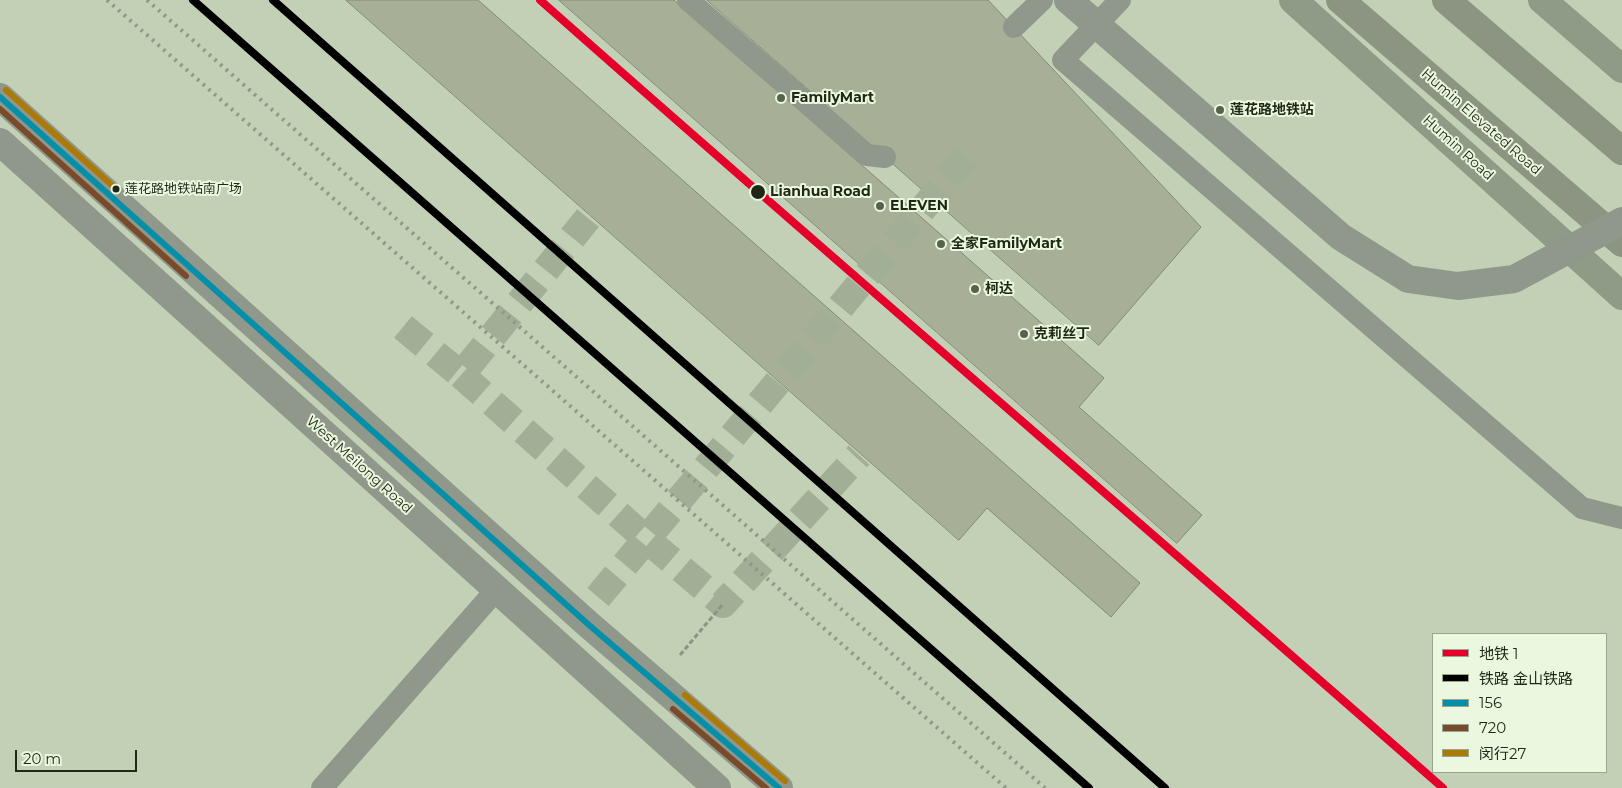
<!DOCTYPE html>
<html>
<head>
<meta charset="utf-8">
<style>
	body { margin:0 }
	#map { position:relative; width:1622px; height:788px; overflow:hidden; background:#c2d1b6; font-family:Montserrat,"Noto Sans SC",sans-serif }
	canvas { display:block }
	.legend { position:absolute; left:1432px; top:633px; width:175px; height:140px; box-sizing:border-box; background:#eaf8df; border:1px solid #99a58f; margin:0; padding:6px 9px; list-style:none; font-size:15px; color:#1f2816 }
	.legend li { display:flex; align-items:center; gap:10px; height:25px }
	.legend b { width:25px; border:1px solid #99a58f }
	.scale { position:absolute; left:15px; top:750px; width:122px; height:22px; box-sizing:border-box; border:2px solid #1f2816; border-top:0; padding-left:6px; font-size:15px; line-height:18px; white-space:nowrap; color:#1f2816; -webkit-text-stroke:4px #eaf8df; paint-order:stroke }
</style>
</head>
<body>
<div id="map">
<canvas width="1622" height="788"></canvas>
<ul class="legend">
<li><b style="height:6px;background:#e4002b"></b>地铁 1</li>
<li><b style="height:6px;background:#000"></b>铁路 金山铁路</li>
<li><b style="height:6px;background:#068fa9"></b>156</li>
<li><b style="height:6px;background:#7a4b2a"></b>720</li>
<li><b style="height:6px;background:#ab7a08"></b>闵行27</li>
</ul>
<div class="scale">20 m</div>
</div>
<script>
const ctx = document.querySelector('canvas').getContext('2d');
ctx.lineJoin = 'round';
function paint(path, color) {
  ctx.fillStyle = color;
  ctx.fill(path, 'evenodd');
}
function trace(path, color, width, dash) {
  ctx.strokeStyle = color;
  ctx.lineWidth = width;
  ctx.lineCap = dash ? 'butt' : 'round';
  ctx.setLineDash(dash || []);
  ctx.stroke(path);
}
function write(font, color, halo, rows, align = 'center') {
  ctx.font = font + ' Montserrat,"Noto Sans SC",sans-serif';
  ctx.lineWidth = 4;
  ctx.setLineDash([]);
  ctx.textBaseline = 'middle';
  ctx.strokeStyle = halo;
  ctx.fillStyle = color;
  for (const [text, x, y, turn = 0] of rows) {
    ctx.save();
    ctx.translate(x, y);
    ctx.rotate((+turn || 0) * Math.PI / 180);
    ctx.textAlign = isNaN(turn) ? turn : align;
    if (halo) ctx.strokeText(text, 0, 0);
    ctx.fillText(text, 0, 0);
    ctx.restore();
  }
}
const building = new Path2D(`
	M 346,0 L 478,0 L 1140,583 L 1111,617 L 987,508 L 959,540 Z
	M 559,0 L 674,0 L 1104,378 L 1079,407 L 1202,515 L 1177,543 Z
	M 707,0 L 988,0 L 1201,227 L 1099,345 Z`);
const streetTunnel = new Path2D(`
	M 403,327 L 461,375 L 588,218
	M 461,375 L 646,539 L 723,604 L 859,455
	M 598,597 L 971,151`);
const path = new Path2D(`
	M 680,655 L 723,604`);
const lane = new Path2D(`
	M 688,0 L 867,155 L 885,157
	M 1120,0 L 1063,60 L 1582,508 L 1622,518
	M 1014,27 L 1042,0
	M 322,788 L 497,589`);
const street = new Path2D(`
	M 0,97 L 589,625 L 779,788
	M 0,142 L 717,788`);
const primary = new Path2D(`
	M 1293,0 L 1622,296
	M 1542,0 L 1622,69`);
const highway = new Path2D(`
	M 1340,0 L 1622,243
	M 1446,0 L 1622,151`);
const rail = new Path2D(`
	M 107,0 L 1006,788
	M 147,0 L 1045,788`);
const streetBridge = new Path2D(`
	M 1068,0 L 1341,237 L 1408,279 L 1458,286 L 1514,279 L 1622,221`);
const bus1 = new Path2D(`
	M 0,97 L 589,625 L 779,788`);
const bus2 = new Path2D(`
	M 0,109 L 186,276
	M 673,709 L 766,788`);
const bus3 = new Path2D(`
	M 6,90 L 116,189
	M 685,695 L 785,781`);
const rail1 = new Path2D(`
	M 193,0 L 1089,788
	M 273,0 L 1165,788`);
const metro1 = new Path2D(`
	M 540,0 C 839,265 1143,524 1443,788`);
const markers = [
	[781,98,5,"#58634e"],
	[1220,110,5,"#58634e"],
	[116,189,4.5,"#1f2816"],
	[758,192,8,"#1f2816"],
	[880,206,5,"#58634e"],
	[941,244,5,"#58634e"],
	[975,289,5,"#58634e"],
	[1024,334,5,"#58634e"]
];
const busNames = [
	["莲花路地铁站南广场",125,189]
];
const poiNames = [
	["FamilyMart",791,98],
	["莲花路地铁站",1230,110],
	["ELEVEN",890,206],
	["全家FamilyMart",951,244],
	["柯达",985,289],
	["克莉丝丁",1034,334]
];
const streetNames = [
	["Humin Elevated Road",1481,122,41],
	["Humin Road",1458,148,42],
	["West Meilong Road",359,465,42]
];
const stopNames = [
	["Lianhua Road",770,192]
];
paint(building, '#a8af97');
trace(building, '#838a75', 1);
trace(streetTunnel, '#a1af96', 28, [28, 14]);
trace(path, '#8c9486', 3, [5, 2.5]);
trace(lane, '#90978b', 22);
trace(street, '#90978b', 28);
trace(primary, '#8f9a87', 28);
trace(highway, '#8b9582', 28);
trace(rail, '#8f9988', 4, [2.5, 5]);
trace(streetBridge, '#90978b', 28);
trace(bus1, '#068fa9', 6);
trace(bus2, '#7a4b2a', 6);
trace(bus3, '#ab7a08', 6);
trace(rail1, '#000', 8);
trace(metro1, '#e4002b', 8);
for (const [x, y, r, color] of markers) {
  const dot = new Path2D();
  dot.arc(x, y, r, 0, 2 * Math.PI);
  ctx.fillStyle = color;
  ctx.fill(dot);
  trace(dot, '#eaf8df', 2);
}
write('13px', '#1f2816', '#eaf8df', busNames, 'left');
write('bold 14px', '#1f2816', '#eaf8df', poiNames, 'left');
write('14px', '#1f2816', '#eaf8df', streetNames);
write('bold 14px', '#1f2816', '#eaf8df', stopNames, 'left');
</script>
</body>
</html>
